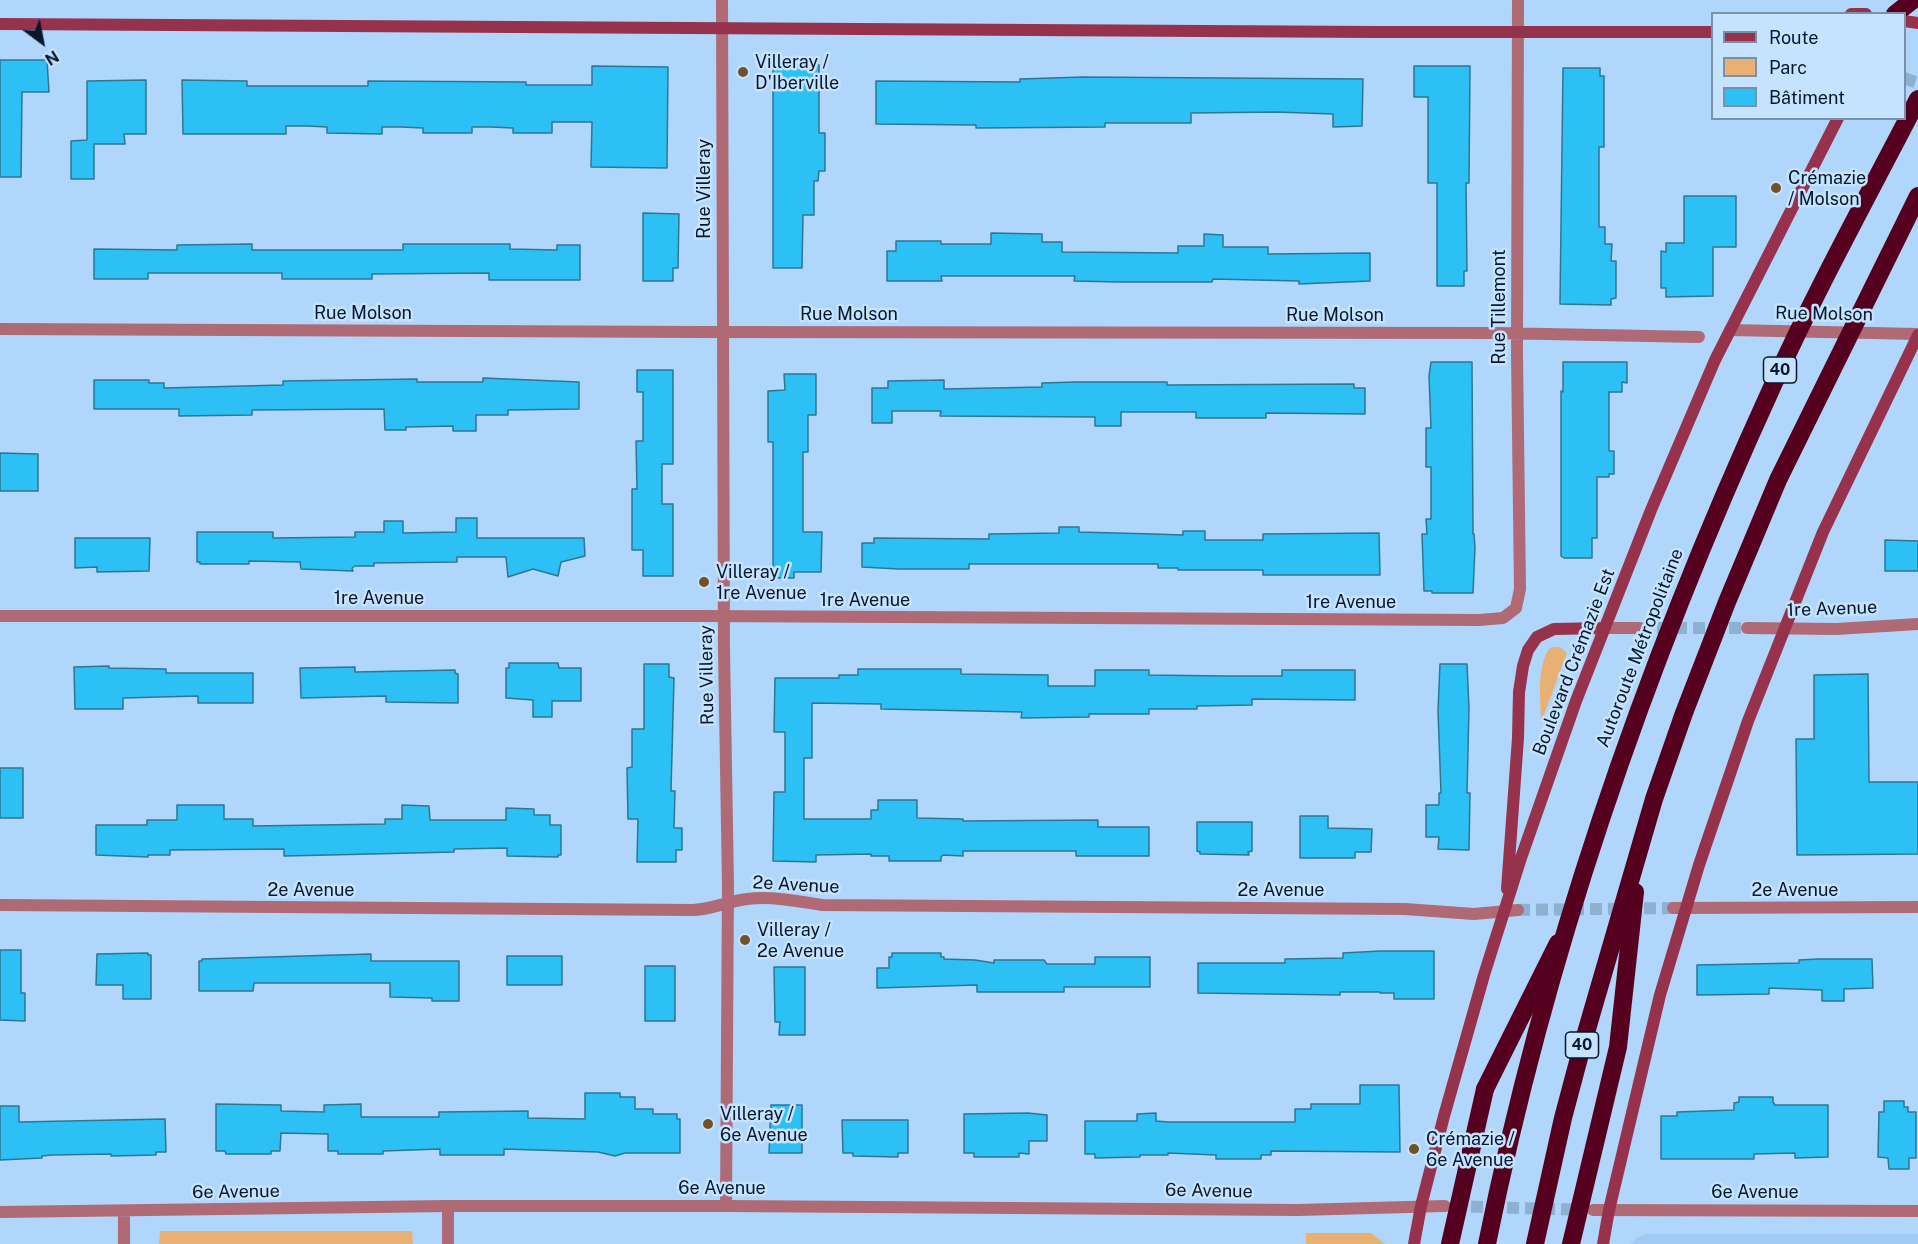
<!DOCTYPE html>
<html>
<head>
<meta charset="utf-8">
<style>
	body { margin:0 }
	#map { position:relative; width:1918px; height:1244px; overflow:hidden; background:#b0d6fb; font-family:"Public Sans",sans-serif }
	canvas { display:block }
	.legend { position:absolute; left:1711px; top:12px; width:195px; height:108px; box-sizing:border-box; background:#c5e2fe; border:2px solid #7991a9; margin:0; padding:8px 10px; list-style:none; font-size:18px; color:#061829 }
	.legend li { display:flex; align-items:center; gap:12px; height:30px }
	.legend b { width:30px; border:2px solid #7991a9 }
	.north { position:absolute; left:12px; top:12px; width:60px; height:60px; -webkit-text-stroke:4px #c5e2fe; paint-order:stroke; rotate:148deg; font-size:16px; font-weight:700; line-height:24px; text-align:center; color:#061829 }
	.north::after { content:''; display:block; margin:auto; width:21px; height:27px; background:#061829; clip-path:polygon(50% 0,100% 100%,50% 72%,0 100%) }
</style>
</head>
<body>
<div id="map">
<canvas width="1918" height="1244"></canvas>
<ul class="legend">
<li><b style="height:8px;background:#96324c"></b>Route</li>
<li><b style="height:16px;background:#e8b073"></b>Parc</li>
<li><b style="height:16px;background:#2cc0f4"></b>Bâtiment</li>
</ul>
<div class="north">N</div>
</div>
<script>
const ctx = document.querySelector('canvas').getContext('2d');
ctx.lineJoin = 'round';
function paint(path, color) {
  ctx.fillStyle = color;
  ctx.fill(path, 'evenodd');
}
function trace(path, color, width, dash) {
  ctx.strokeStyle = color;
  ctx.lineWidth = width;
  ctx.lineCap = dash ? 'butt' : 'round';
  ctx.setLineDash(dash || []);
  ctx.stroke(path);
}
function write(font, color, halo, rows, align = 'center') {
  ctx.font = font + ' "Public Sans",sans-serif';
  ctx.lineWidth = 5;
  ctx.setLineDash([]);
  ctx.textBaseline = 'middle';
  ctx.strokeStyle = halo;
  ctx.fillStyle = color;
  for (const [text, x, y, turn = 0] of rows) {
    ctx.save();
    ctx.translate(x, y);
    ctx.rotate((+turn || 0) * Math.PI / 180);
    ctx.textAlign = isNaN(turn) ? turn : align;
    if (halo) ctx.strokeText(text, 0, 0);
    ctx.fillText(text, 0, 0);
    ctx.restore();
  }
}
const built = new Path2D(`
	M 1646,1234 L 1918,1234 L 1918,1244 L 1631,1244 L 1638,1237 Z`);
const green = new Path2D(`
	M 1554,647 L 1560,647 L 1567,653 L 1541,723 C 1541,699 1536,669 1549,649 Z
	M 160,1231 L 412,1231 L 413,1244 L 159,1244 Z
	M 1306,1233 L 1371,1233 L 1385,1244 L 1306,1244 Z`);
const building = new Path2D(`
	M 0,60 L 47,60 L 49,92 L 22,92 L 21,177 L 0,177 Z
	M 773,65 L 819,65 L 819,133 L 825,133 L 825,171 L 819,171 L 818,181 L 814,181 L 814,215 L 803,215 L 802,268 L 773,268 Z
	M 592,66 L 668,67 L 667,168 L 591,167 L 592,122 L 552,122 L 552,133 L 513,133 L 513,128 L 492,127 L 472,127 L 472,133 L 423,133 L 423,128 L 401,127 L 382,127 L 382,134 L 327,133 L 327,127 L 308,126 L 286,126 L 286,134 L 183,134 L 182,80 L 247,81 L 247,86 L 368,86 L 368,81 L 526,82 L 526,85 L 592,85 Z
	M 1414,66 L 1470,66 L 1469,183 L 1466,183 L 1467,271 L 1464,271 L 1464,286 L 1437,286 L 1437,183 L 1428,183 L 1428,97 L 1414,97 Z
	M 1563,68 L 1600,68 L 1600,76 L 1604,76 L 1604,147 L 1599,147 L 1599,227 L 1605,227 L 1605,244 L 1612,244 L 1611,261 L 1616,261 L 1616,298 L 1611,299 L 1611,305 L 1560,304 Z
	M 1083,77 L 1363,79 L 1362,126 L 1333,127 L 1333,114 L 1276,112 L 1191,113 L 1191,123 L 1105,123 L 1105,127 L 976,128 L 976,125 L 876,124 L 876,81 L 1020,82 L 1020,79 Z
	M 146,80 L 146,134 L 124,134 L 125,144 L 94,144 L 94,179 L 71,179 L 71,141 L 87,140 L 87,81 Z
	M 1684,196 L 1736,196 L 1736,247 L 1713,247 L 1713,296 L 1666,297 L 1666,288 L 1661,288 L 1661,251 L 1666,252 L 1666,243 L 1684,243 Z
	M 643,213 L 679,214 L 678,268 L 673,268 L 673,281 L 643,281 Z
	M 991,233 L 1042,234 L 1042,242 L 1062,242 L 1062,252 L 1178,253 L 1178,246 L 1204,246 L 1204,234 L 1223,235 L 1223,247 L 1268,247 L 1268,254 L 1370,253 L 1370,281 L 1299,284 L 1299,281 L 1213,279 L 1212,282 L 1119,282 L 1074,281 L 1075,276 L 941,276 L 942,281 L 887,281 L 887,251 L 896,251 L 896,241 L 941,241 L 941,244 L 991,244 Z
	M 252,244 L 252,250 L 403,250 L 403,244 L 510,244 L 510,249 L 557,250 L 557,245 L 580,245 L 580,280 L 489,280 L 489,273 L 372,274 L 372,279 L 282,279 L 282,273 L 148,273 L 148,279 L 94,279 L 94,249 L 177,250 L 177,245 Z
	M 1431,362 L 1472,362 L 1473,534 L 1474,534 L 1475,548 L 1473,593 L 1432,593 L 1432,591 L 1424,591 L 1422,534 L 1427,534 L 1426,519 L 1431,519 L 1431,467 L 1426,467 L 1426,428 L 1431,428 L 1429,376 Z
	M 1563,362 L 1627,362 L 1627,383 L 1622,382 L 1622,392 L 1609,392 L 1609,451 L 1614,451 L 1614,474 L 1609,474 L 1609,477 L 1597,477 L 1597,538 L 1592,538 L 1592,558 L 1564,558 L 1561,556 L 1561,391 L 1563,392 Z
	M 637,370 L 673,370 L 673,464 L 662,464 L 662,504 L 673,504 L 673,576 L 643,576 L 643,550 L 632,550 L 632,489 L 637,489 L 636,441 L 643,441 L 643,392 L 637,392 Z
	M 784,374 L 816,374 L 816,415 L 808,415 L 808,452 L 803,452 L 803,532 L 822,532 L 821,572 L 794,572 L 794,578 L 773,578 L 773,442 L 768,442 L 768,391 L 785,390 Z
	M 483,378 L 579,382 L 579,409 L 508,410 L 508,415 L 476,415 L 476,431 L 453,431 L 453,426 L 406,427 L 406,430 L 385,430 L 384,409 L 252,410 L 252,415 L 179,416 L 179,409 L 94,409 L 94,380 L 149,380 L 149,383 L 164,383 L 164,388 L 283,385 L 283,381 L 417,379 L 417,382 L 483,382 Z
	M 944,380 L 944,389 L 1042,387 L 1042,383 L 1076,382 L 1167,382 L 1167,385 L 1354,384 L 1354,388 L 1365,388 L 1365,414 L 1266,413 L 1266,418 L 1196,418 L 1196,412 L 1121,412 L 1121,426 L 1095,426 L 1095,417 L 940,416 L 941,411 L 892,411 L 892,423 L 872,423 L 872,388 L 888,388 L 888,381 Z
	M 0,453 L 38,454 L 38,491 L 0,491 Z
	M 456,518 L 477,518 L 477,538 L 584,538 L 585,556 L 561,562 L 558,576 L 533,569 L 508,577 L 506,557 L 457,557 L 457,562 L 374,563 L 374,566 L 355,566 L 352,568 L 353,571 L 301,569 L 300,562 L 249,561 L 249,564 L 200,564 L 200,562 L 197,562 L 197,532 L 273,532 L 273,538 L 355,537 L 355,532 L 384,532 L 384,521 L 403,521 L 403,533 L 456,532 Z
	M 1059,527 L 1079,527 L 1079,532 L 1153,534 L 1183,535 L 1183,531 L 1205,531 L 1205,540 L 1263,540 L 1263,534 L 1379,533 L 1380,575 L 1263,575 L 1263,570 L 1178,570 L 1178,568 L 1158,568 L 1158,564 L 969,564 L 969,569 L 899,569 L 862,567 L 862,543 L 874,543 L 874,538 L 989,539 L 989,534 L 1059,533 Z
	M 75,538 L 150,538 L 149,571 L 97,572 L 97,567 L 75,568 Z
	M 1885,540 L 1918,541 L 1918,571 L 1885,571 Z
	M 509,663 L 558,663 L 559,668 L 581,668 L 581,701 L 552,701 L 552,717 L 533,717 L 533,700 L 506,698 L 506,668 L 509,668 Z
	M 644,664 L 669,664 L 669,677 L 674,678 L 671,791 L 675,791 L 674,828 L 682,828 L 682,850 L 676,850 L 676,862 L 637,862 L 638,819 L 628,819 L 627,768 L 632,767 L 632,729 L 644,729 Z
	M 1440,664 L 1467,664 L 1469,708 L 1467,793 L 1470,793 L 1469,850 L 1438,849 L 1439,837 L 1426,837 L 1426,805 L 1439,805 L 1439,793 L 1441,793 L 1438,711 Z
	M 109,666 L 109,668 L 166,669 L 166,673 L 253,673 L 253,703 L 198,703 L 198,696 L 123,698 L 123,709 L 75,709 L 74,667 Z
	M 355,667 L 355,672 L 455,670 L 455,673 L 458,674 L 458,703 L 386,702 L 386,696 L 301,698 L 300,668 Z
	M 858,669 L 961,669 L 961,674 L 1048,675 L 1048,686 L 1095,686 L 1095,670 L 1149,670 L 1149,675 L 1225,676 L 1282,676 L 1282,670 L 1355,670 L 1355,700 L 1252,699 L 1252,705 L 1197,706 L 1197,709 L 1149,709 L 1149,714 L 1089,714 L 1089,717 L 1021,718 L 1022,712 L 881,709 L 881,704 L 812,703 L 812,758 L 804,758 L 804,819 L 871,819 L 871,810 L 878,810 L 878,800 L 917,800 L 917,818 L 963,819 L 963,821 L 1098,820 L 1098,827 L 1149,827 L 1149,856 L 1076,856 L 1076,851 L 963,851 L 963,856 L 943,855 L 941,857 L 941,861 L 889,861 L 889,856 L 871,856 L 871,854 L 816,855 L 816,862 L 773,861 L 774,792 L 785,792 L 785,732 L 774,732 L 775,678 L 839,678 L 839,675 L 858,675 Z
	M 1868,674 L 1869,782 L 1918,782 L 1918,854 L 1797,855 L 1796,739 L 1814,739 L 1814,675 Z
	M 0,768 L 23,768 L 23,818 L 0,818 Z
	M 177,805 L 224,805 L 224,819 L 253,819 L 253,826 L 385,824 L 385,819 L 402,819 L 402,805 L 429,806 L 430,820 L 506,820 L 506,808 L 534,809 L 534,815 L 550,815 L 550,825 L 561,825 L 561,855 L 558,855 L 558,857 L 507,856 L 507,848 L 454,849 L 454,852 L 329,855 L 284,856 L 284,849 L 170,850 L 170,855 L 148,855 L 148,857 L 96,855 L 96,825 L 147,825 L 147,820 L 177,820 Z
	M 1300,816 L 1328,816 L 1328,828 L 1372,829 L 1371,852 L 1355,852 L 1355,858 L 1300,858 Z
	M 1197,822 L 1252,822 L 1252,851 L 1248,852 L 1249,855 L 1200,854 L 1200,852 L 1197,851 Z
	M 0,950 L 21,950 L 21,993 L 25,993 L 25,1021 L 0,1020 Z
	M 1380,951 L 1434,951 L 1434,999 L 1394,999 L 1394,993 L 1380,993 L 1380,992 L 1340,992 L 1340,995 L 1198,993 L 1198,963 L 1285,963 L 1285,959 L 1343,958 L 1343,953 Z
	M 148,953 L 148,955 L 151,955 L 151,999 L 123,999 L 123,985 L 96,985 L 97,954 Z
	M 892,953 L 941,953 L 941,957 L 944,957 L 944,959 L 975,960 L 994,963 L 994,960 L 1044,960 L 1047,964 L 1095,964 L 1095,957 L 1150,957 L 1150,987 L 1064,987 L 1064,992 L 977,992 L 977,985 L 877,988 L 877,968 L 889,968 L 889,957 L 892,957 Z
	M 371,954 L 371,961 L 459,961 L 459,1001 L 432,1001 L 432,998 L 390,997 L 390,983 L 254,983 L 253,991 L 199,991 L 199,961 L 202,961 L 202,959 Z
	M 507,956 L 562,956 L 562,985 L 507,985 Z
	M 1818,959 L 1872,959 L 1873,988 L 1844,989 L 1844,1001 L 1822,1001 L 1822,990 L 1769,988 L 1769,994 L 1697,995 L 1697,965 L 1799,963 L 1799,960 Z
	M 645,966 L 675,966 L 675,1021 L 645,1021 Z
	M 774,967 L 805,967 L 805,1035 L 779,1035 L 780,1022 L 775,1022 Z
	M 1360,1085 L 1399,1085 L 1400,1152 L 1271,1151 L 1271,1155 L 1261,1155 L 1261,1159 L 1216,1159 L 1216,1155 L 1168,1153 L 1168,1155 L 1140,1155 L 1140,1157 L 1095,1158 L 1095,1154 L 1085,1154 L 1085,1121 L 1137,1121 L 1137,1114 L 1156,1113 L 1156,1121 L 1168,1122 L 1295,1122 L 1295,1109 L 1311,1109 L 1311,1104 L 1360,1104 Z
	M 585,1093 L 620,1093 L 620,1097 L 635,1097 L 635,1109 L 653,1109 L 653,1114 L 677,1114 L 677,1119 L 680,1119 L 680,1153 L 625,1153 L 615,1156 L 598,1152 L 504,1149 L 504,1155 L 440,1155 L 440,1149 L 383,1151 L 383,1154 L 338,1154 L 338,1151 L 328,1151 L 328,1134 L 281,1133 L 280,1151 L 271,1151 L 271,1154 L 226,1154 L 225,1151 L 216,1151 L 216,1104 L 281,1105 L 281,1111 L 324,1112 L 324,1105 L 361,1104 L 361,1117 L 439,1117 L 439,1112 L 528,1111 L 528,1118 L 585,1119 Z
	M 1739,1097 L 1773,1097 L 1773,1102 L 1775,1105 L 1828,1105 L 1828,1157 L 1795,1158 L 1795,1153 L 1754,1154 L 1754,1159 L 1661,1159 L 1661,1116 L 1677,1116 L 1677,1112 L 1734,1110 L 1734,1103 L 1739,1102 Z
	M 1884,1101 L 1904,1101 L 1904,1107 L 1908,1107 L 1908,1112 L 1916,1112 L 1916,1158 L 1909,1158 L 1909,1169 L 1889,1169 L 1888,1158 L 1878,1157 L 1879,1112 L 1884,1112 Z
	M 771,1105 L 802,1105 L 802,1153 L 769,1153 Z
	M 0,1106 L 19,1106 L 19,1122 L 165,1119 L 166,1152 L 156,1152 L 156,1155 L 111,1156 L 111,1154 L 52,1155 L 42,1156 L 42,1158 L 0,1160 Z
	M 1028,1113 L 1047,1115 L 1047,1141 L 1029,1141 L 1029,1154 L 1019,1153 L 1019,1157 L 974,1157 L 974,1153 L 964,1153 L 964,1114 Z
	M 842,1120 L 908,1120 L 908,1153 L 898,1153 L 898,1157 L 853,1156 L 853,1153 L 843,1153 Z`);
const minorTunnel = new Path2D(`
	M 1639,628 L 1747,628
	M 1518,910 L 1673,908
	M 1453,1206 L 1586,1210`);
const secondaryTunnel = new Path2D(`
	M 1904,78 L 1918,83`);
const minor = new Path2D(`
	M 0,329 L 701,332 L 1496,333 L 1699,337
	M 1730,330 L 1918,334
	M 0,616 L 703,616 L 1479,620 L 1503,618 L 1516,608 L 1520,589 L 1517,354 L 1518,0
	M 1605,628 L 1639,628
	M 1747,628 L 1836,629 L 1918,624
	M 0,905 L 692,910 C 711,910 728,901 747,899 C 772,896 797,901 822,905 L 1405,909 L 1474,914 L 1518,910
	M 1673,908 L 1918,907
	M 726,1206 L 1298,1210 L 1445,1206
	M 1593,1210 L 1918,1211
	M 0,1212 L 448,1206
	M 124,1244 L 124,1212`);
const tertiary = new Path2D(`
	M 448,1244 L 448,1206 L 726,1206 L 728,885 L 724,650 L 722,0`);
const secondary = new Path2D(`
	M 1851,14 L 1866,14
	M 1904,21 L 1918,23
	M 0,24 L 1375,32 L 1712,32
	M 1507,889 L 1518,738 L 1519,692 L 1523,666 L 1528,650 L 1537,637 L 1554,629 L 1605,628
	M 1414,1244 L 1421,1206 L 1444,1116 L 1484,975 L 1521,858 L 1576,701 L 1651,510 L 1715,360 L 1838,118
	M 1603,1244 L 1609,1210 L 1660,995 L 1699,865 L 1748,721 L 1823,532 L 1918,335`);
const motorway = new Path2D(`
	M 1895,14 L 1913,0
	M 1485,1089 L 1558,943`);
const motorwayBridge = new Path2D(`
	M 1450,1244 L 1485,1089
	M 1487,1244 C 1547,947 1647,660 1773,385 C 1817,288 1869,194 1918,99
	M 1535,1244 L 1563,1118 L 1583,1043 L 1654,799 L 1684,713 L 1727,602 L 1778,480 L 1918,196
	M 1571,1244 L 1618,1047 L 1635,892`);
const markers = [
	[743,72,6,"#725028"],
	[1776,188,6,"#725028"],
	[704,582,6,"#725028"],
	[745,940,6,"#725028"],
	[708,1124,6,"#725028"],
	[1414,1149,6,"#725028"]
];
const shields = [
	[1780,370,33],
	[1582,1045,33]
];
const shieldNames = [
	["40",1780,370],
	["40",1582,1045]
];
const poiNames = [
	["Villeray /",755,62],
	["D'Iberville",755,83],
	["Crémazie",1788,178],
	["/ Molson",1788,199],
	["Villeray /",716,572],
	["1re Avenue",716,593],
	["Villeray /",757,930],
	["2e Avenue",757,951],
	["Villeray /",720,1114],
	["6e Avenue",720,1135],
	["Crémazie /",1426,1139],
	["6e Avenue",1426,1160]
];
const streetNames = [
	["Rue Villeray",704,189,-90],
	["Rue Tillemont",1499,307,-90],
	["Rue Molson",363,313],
	["Rue Molson",849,314],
	["Rue Molson",1824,314,1],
	["Rue Molson",1335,315],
	["1re Avenue",379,598],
	["1re Avenue",865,600],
	["1re Avenue",1351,602],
	["1re Avenue",1832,609,-2],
	["Autoroute Métropolitaine",1640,648,-69],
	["Boulevard Crémazie Est",1574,662,-69],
	["Rue Villeray",707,675,-91],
	["2e Avenue",796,885,3],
	["2e Avenue",311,890],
	["2e Avenue",1281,890],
	["2e Avenue",1795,890],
	["6e Avenue",722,1188],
	["6e Avenue",1209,1191,1],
	["6e Avenue",236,1192,-1],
	["6e Avenue",1755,1192]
];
paint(built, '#a0c9f3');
paint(green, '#e8b073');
paint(building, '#2cc0f4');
trace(building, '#2f7693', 1.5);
trace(minorTunnel, '#8eb0d1', 12, [12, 6]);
trace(secondaryTunnel, '#8eb0d1', 12, [12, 6]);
trace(minor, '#af6a76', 12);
trace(tertiary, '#af6a76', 12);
trace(secondary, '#96324c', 12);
trace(motorway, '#56001f', 18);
trace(motorwayBridge, '#56001f', 18);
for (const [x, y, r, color] of markers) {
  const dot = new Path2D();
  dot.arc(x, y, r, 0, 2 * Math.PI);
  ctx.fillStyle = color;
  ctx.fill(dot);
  trace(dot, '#c5e2fe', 2);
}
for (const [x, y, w] of shields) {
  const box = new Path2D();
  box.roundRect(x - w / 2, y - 13, w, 26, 4.5);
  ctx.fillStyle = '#c5e2fe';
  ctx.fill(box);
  trace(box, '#061829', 1.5);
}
write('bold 16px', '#061829', null, shieldNames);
write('18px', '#061829', '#c5e2fe', poiNames, 'left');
write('18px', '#061829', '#c5e2fe', streetNames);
</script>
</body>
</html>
